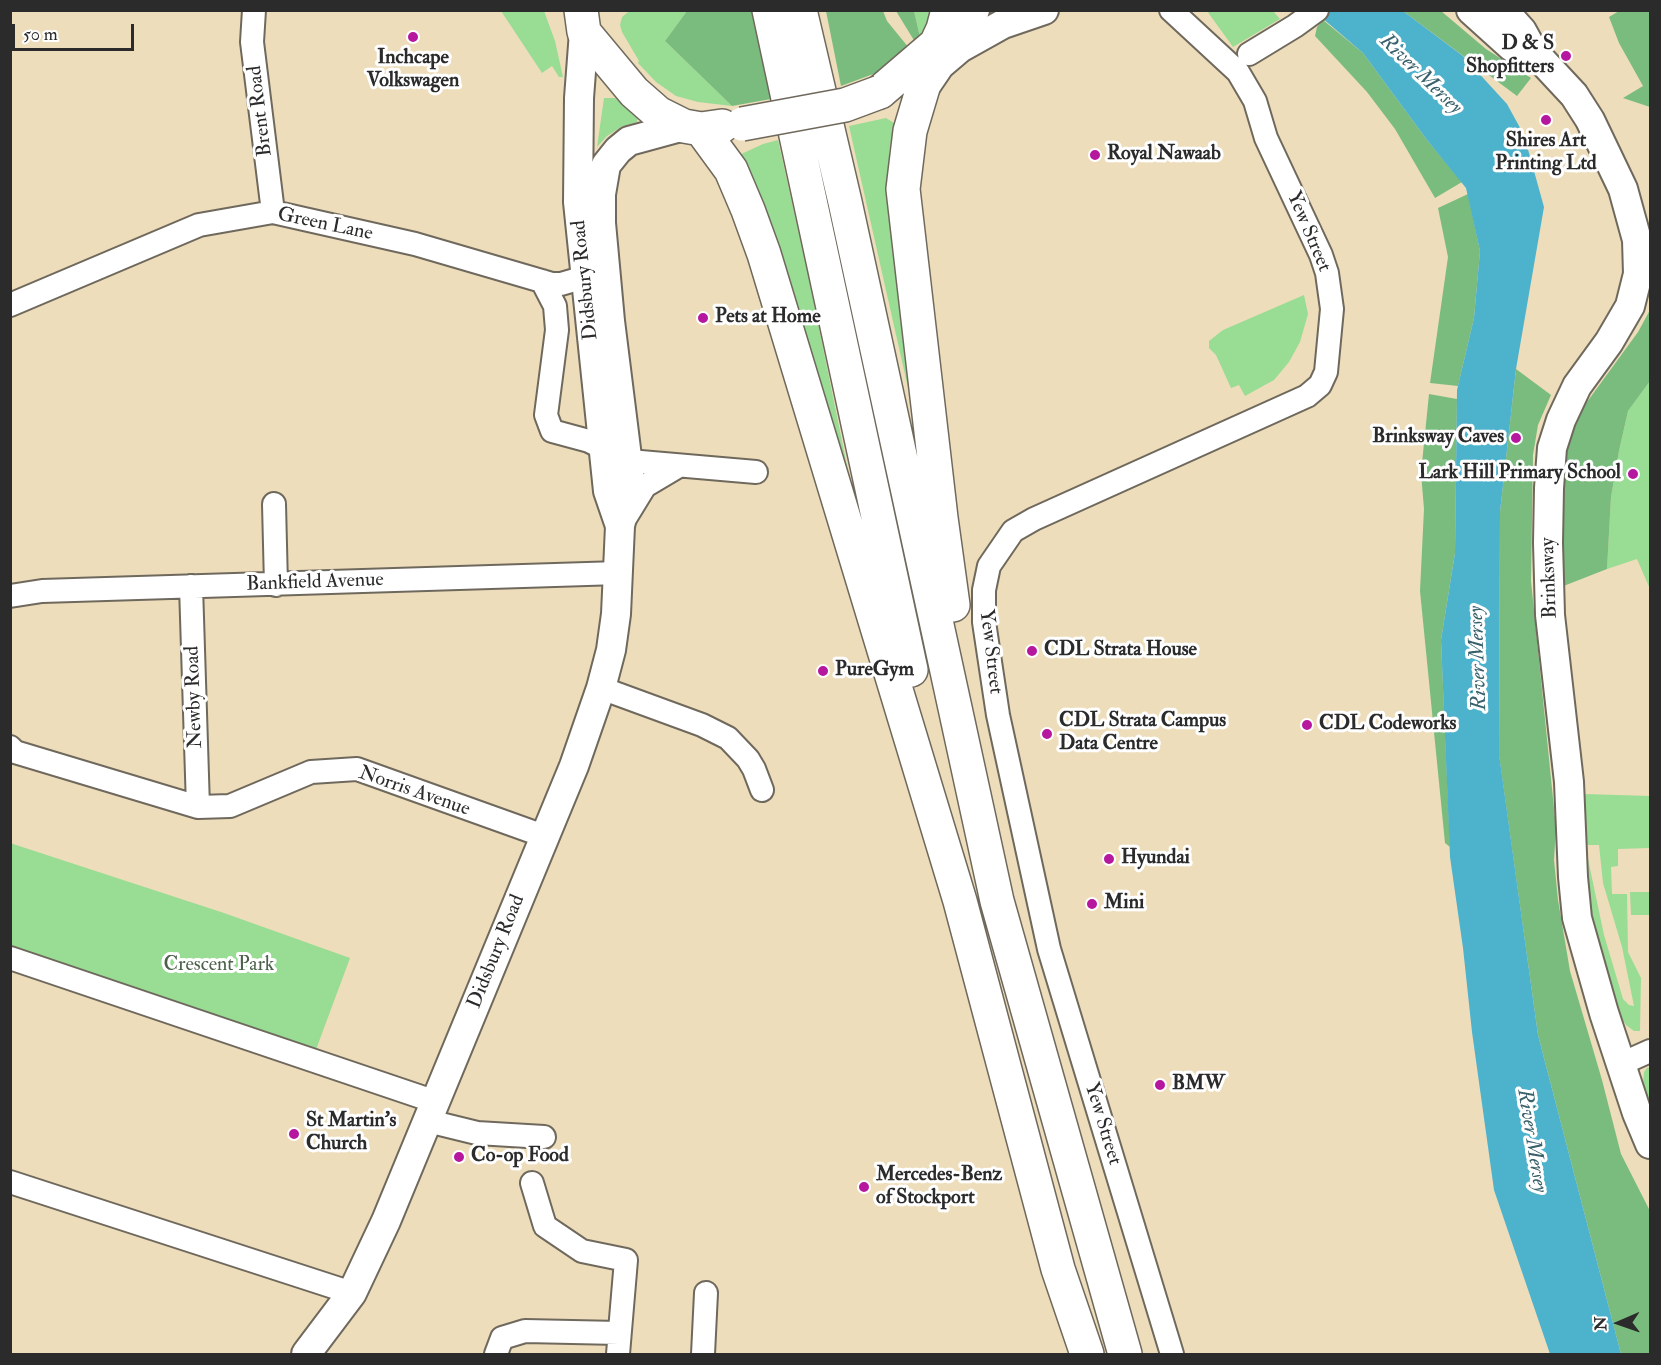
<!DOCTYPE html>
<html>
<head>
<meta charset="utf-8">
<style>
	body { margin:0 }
	#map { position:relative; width:1661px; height:1365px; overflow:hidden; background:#edb; font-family:"IM FELL Double Pica",serif }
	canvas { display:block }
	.frame { position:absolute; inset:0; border:12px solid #2b2b2b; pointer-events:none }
	.north { position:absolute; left:1589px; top:1293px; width:60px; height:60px; -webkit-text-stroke:4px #fff; paint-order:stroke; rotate:268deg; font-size:16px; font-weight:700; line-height:24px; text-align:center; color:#2b2b2b }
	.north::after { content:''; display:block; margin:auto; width:21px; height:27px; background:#2b2b2b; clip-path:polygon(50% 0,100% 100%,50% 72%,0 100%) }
	.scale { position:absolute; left:12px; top:24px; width:122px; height:27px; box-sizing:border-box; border:3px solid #2b2b2b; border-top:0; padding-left:8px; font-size:18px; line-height:21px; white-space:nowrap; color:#2b2b2b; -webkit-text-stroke:4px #fff; paint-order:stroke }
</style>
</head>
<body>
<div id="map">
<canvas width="1661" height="1365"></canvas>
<div class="frame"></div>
<div class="north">N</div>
<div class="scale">50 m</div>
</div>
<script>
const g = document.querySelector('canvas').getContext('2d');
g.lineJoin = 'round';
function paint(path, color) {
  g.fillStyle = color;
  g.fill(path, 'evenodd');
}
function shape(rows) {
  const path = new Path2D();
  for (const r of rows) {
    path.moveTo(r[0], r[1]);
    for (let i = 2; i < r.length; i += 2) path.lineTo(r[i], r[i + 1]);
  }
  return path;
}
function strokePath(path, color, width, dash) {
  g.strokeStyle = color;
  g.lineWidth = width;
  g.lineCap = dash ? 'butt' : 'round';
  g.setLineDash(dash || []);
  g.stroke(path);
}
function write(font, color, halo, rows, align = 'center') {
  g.font = font + ' "IM FELL Double Pica",serif';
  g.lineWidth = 6;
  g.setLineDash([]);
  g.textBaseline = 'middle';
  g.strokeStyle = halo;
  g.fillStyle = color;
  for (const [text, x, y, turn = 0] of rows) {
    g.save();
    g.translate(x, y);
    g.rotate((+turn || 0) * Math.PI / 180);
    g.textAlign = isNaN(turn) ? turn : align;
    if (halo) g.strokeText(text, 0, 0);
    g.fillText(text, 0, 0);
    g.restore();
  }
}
paint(shape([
	[501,11,544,11,555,41,563,77,559,77,552,66,542,73],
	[634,11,687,11,665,41,732,106,698,102,676,96,656,82,638,63,639,61,622,32,620,25,622,17,628,12],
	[914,11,934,11,920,37],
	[1207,11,1273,11,1280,19,1233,47],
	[604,98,615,98,638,118,637,122,621,127,607,136,597,147],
	[886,118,894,123,889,153,890,187,922,450,849,126],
	[778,140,808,274,854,500,737,156,763,144],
	[1304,295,1308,314,1300,342,1289,362,1274,380,1254,391,1245,396,1239,385,1231,388,1216,355,1209,348,1209,341,1223,330],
	[1650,381,1650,589,1637,559,1607,569,1611,497,1619,451,1628,411],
	[1584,794,1650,796,1650,848,1618,849,1618,866,1611,867,1612,894,1627,894,1628,952,1641,978,1640,1031,1634,1031,1626,1025,1621,1018,1595,932,1589,899,1588,859,1604,935,1623,999,1629,1005,1634,1006,1622,947,1603,883,1599,845,1587,845],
	[10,843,224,913,350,958,314,1055,11,948],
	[1630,892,1650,892,1650,915,1631,915],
	[1650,1067,1650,1099,1646,1095,1643,1083,1644,1072,1647,1068]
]), '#99dc94');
paint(shape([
	[687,11,753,11,771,99,732,106,665,41],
	[826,11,883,11,887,21,909,48,876,73,841,86],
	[896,11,914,11,920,37,915,42],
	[1403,11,1441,11,1486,49,1531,78,1517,96],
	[1619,11,1650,11,1650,107,1623,98,1643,86,1619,43,1609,17],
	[1323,20,1363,53,1427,140,1462,182,1435,198,1395,129,1367,92,1315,36,1317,27],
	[1468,194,1480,251,1474,318,1458,386,1430,383,1448,257,1438,208],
	[1650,310,1650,381,1628,411,1619,451,1611,497,1607,569,1561,587,1565,459,1571,433,1584,406,1638,332],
	[1516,369,1551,395,1538,425,1533,455,1531,581,1556,828,1554,860,1558,900,1570,971,1602,1080,1621,1154,1650,1211,1650,1354,1621,1354,1538,1035,1499,755,1500,512],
	[1429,394,1457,399,1455,553,1441,640,1450,847,1445,843,1420,591,1424,509,1421,473]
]), '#7abc7e');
paint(shape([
	[1314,11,1403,11,1463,56,1507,104,1524,135,1544,207,1516,369,1500,512,1499,754,1538,1035,1621,1354,1550,1354,1494,1190,1472,1032,1463,948,1450,857,1441,640,1455,553,1457,390,1474,318,1480,251,1466,188,1427,140,1363,53]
]), '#4db2cc');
const minor = shape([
	[254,10,252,42,273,212],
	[1171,10,1238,72,1255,101,1266,138,1321,255,1327,273,1332,309,1326,372,1320,385,1307,396,1034,519,1013,531,989,566,984,590,984,622,998,715,1049,949,1172,1354],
	[1249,54,1295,26,1317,10],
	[542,281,555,306,557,330,546,415,552,431,589,441,629,461,756,472],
	[10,305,199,225,273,212,415,244,552,284,561,284,585,277],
	[274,504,276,585],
	[626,517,645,486,677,467],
	[191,586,198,807],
	[10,596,42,591,619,573],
	[601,688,702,725,728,738,748,759,754,769,762,790],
	[10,747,15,752,198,807,230,806,311,772,357,769,544,836],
	[10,958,436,1102],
	[1621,1064,1650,1051],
	[428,1121,477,1133,544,1137],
	[10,1182,352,1293],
	[532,1183,545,1226,582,1251,626,1260,618,1354],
	[496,1354,502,1338,525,1331,619,1333],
	[703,1354,706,1293]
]);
const major = shape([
	[1471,10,1512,47,1533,51],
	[1503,10,1522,31,1533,51,1574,95,1590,120,1623,189,1637,240,1638,274,1630,306,1609,342,1577,386,1561,420,1552,448,1549,488,1548,543,1550,615,1569,782,1573,877,1577,918,1604,1013,1637,1113,1650,1144],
	[943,29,975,10],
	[584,32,579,98,578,202,608,491,620,526],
	[925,87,940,65,960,48,1003,24,1044,10],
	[306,1354,352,1293,386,1221,574,766,601,688,611,650,616,614,620,526,630,481,610,321,601,223,601,194,606,165,618,150,629,141,684,126]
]);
const highway = shape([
	[581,10,584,32,634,92,658,113,684,126,701,129,722,126],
	[769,10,911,670],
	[800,10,845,202,997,901,1125,1354],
	[936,44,910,131,903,189,941,518,953,605],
	[880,92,936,44,943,29,948,10],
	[701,129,731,170,748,210,764,254,960,901,1058,1269,1087,1354]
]);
strokePath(minor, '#6f695d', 26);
strokePath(major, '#6f695d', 32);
strokePath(highway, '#6f695d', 36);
strokePath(minor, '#fff', 22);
strokePath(major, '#fff', 28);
strokePath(highway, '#fff', 33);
const highwayBridge = shape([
	[742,124,845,105,880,92]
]);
strokePath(highwayBridge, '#6f695d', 36, []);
strokePath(highwayBridge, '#fff', 33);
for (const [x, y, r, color] of [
	[413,37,6,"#b5179e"],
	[1566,56,6,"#b5179e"],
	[1546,120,6,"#b5179e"],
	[1095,155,6,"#b5179e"],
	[703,318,6,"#b5179e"],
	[1516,438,6,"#b5179e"],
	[1633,474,6,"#b5179e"],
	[1032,651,6,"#b5179e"],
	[823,671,6,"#b5179e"],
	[1307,725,6,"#b5179e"],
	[1047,734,6,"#b5179e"],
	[1109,859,6,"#b5179e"],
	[1092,904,6,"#b5179e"],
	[1160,1085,6,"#b5179e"],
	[294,1134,6,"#b5179e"],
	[459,1157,6,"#b5179e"],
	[864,1187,6,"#b5179e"]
]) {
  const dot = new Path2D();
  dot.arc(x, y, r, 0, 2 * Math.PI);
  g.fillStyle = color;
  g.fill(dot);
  strokePath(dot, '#fff', 2);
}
write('bold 20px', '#2b2b2b', '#fff', [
	["D & S",1554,45,"right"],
	["Shopfitters",1554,68,"right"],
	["Inchcape",413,59,"center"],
	["Volkswagen",413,82,"center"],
	["Shires Art",1546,142,"center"],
	["Printing Ltd",1546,165,"center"],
	["Royal Nawaab",1107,155],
	["Pets at Home",715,318],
	["Brinksway Caves",1504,438,"right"],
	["Lark Hill Primary School",1621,474,"right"],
	["CDL Strata House",1044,651],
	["PureGym",835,671],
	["CDL Strata Campus",1059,722],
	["Data Centre",1059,745],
	["CDL Codeworks",1319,725],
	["Hyundai",1121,859],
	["Mini",1104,904],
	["BMW",1172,1085],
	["St Martin's",306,1122],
	["Church",306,1145],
	["Co-op Food",471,1157],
	["Mercedes-Benz",876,1176],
	["of Stockport",876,1199]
], 'left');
write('20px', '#2b2b2b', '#fff', [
	["Brent Road",261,111,-97],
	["Green Lane",325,225,12],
	["Yew Street",1308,232,67],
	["Didsbury Road",586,280,-96],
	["Brinksway",1550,578,-92],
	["Bankfield Avenue",315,583,-2],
	["Yew Street",990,652,83],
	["Newby Road",195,697,-92],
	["Norris Avenue",414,792,19],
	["Didsbury Road",497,952,-68],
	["Yew Street",1102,1124,73]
]);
write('20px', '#4c604a', '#fff', [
	["Crescent Park",219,966]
]);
write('italic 21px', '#39616b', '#fff', [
	["River Mersey",1420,75,44],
	["River Mersey",1479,658,-92],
	["River Mersey",1531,1141,81]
]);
</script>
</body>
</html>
